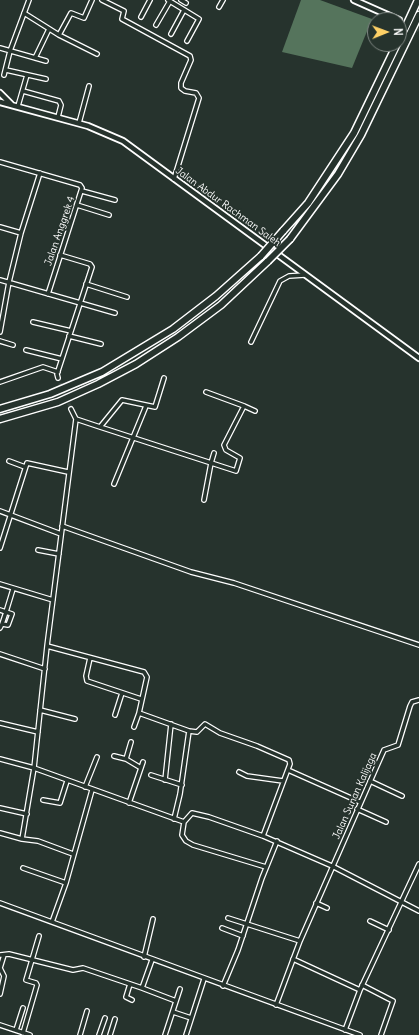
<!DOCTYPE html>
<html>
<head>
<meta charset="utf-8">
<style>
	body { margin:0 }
	#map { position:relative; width:419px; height:1035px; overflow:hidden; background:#26332d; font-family:Delius,sans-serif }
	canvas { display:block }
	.north { position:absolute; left:367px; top:12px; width:40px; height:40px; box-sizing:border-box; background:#26332d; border:1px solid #7d8581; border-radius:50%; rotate:89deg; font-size:11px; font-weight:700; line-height:16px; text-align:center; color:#fff }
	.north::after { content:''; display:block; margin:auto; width:14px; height:18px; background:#ffd166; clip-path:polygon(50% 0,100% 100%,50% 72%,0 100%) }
</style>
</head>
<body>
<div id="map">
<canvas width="419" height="1035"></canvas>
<div class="north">N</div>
</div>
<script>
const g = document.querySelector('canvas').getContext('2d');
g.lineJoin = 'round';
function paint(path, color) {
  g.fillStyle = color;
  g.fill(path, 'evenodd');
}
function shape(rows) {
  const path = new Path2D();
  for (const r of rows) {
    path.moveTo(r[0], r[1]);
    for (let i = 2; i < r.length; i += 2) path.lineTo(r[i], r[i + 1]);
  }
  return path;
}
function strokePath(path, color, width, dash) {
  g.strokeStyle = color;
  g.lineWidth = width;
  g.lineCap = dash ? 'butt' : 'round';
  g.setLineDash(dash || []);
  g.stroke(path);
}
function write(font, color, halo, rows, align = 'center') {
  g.font = font + ' Delius,sans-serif';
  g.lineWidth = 3.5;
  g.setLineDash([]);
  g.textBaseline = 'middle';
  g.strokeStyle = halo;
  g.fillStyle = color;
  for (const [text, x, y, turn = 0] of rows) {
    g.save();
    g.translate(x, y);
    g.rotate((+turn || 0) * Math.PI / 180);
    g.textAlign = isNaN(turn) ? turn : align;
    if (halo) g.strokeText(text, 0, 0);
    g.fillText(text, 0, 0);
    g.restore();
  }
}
paint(shape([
	[301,0,320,0,372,19,352,68,282,52]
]), '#55745c');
strokePath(shape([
	[58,378,71,409]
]), '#3c4742', 3.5, [3.5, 2]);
strokePath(shape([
	[400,21,419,30]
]), '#3c4742', 4.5, [4.5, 2]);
const minor = shape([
	[102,0,124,11,122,19,190,56,191,60,181,83,181,88,185,91,196,93,199,98,174,179],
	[168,0,199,19,187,41],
	[181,0,186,3],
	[219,7,223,0],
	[24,13,59,35,97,54],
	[141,17,150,0],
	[156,25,170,1],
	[171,34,184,10],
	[59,35,71,13,84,18,92,0],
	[0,48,46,61],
	[35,58,49,29],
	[6,70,46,79],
	[4,75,10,51,29,0],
	[23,91,59,101,61,105,58,117],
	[18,106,27,75],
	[79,123,89,86],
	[0,162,80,185,82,188,48,294],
	[82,191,115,200],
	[77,205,109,215],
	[0,227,21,233],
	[0,280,115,313],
	[86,284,127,297],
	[33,322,71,331],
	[0,332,9,282,21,233,40,173],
	[69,336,101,344],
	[0,341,13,345],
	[251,342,280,281,289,276,305,275],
	[26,350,62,359],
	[58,378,57,374,92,267,90,264,60,255],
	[0,382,43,367,58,372],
	[206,392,244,406],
	[76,419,100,427,122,400,155,407,164,378],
	[100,427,236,471,240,458,226,450,224,445,244,406,255,411],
	[9,461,25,467],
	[114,484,146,406],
	[204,500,211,463,214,453],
	[0,511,61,534],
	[62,526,191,572,234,583,419,645],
	[0,548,27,463,68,472],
	[38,550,59,554],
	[0,584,53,600],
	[0,610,6,612,2,624],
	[0,628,2,624,8,625,12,614,6,612,13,589],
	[47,646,144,672,147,677,139,713,189,731,180,794,174,819],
	[0,654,45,669],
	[90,658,86,676,87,681,141,699],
	[40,710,75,719],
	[115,715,122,693],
	[0,723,38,732],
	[134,727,139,713],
	[189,731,197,732,205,724,220,733,257,746,289,760,290,764,263,836],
	[114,756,126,759,141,768],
	[0,759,34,768,184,822,192,813,209,817,263,836,332,866,419,911],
	[126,759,131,742],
	[288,770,360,802],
	[239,772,247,776,283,781],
	[151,775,182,785],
	[165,780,171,724],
	[370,781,402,796],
	[85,787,97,757],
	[43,800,60,803,67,781],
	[129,803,143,762],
	[0,808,27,814],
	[357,809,386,822],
	[184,822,182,835,186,841,193,845,266,867],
	[0,833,22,839,38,841,73,854],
	[22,839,34,768,47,646,76,419,71,409],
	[23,868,66,883],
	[0,903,360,1035],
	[316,903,327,908],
	[228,918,300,941],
	[370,921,389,930],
	[52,922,66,883,92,790],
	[222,928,243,936],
	[0,955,9,954,73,970,83,968,142,988],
	[144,957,153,919],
	[293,959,360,990],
	[152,960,142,988,176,1001],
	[130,984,126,997,132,1000],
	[362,985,393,1001,381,1035],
	[223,986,238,950,262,878,277,841],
	[0,994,4,976,0,968,4,955],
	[276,1005,300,941,376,768,384,750,398,745,410,706,412,702,419,700],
	[173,1012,191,1018],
	[0,1025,30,1035],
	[16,1030,23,1008],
	[345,1030,360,990,419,864],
	[23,1033,37,985,36,983,26,980,39,936],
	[80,1035,87,1011],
	[99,1035,105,1018],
	[110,1035,115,1019],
	[165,1035,180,989],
	[186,1035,204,979]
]);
const tertiary = shape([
	[354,0,399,20],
	[0,93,11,104],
	[0,102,88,126,123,141,419,358]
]);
const motorway = shape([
	[399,41,418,0],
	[283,231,308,203,354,133,397,44],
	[290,239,338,174,361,135,419,15],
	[0,409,50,394,102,372,173,329,216,296,261,256],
	[0,419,58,402,98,384,136,364,178,337,221,305,268,261]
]);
strokePath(minor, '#fff', 6);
strokePath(tertiary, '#fff', 8);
strokePath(motorway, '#fff', 9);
strokePath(minor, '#26332d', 3.5);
strokePath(tertiary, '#26332d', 4.5);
strokePath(motorway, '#26332d', 6);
const motorwayBridge = shape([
	[261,256,283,231],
	[268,261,290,239]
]);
strokePath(motorwayBridge, '#fff', 9, []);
strokePath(motorwayBridge, '#26332d', 6);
write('10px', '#fff', '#26332d', [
	["Jalan Abdur Rachman Saleh",228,207,36],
	["Jalan Anggrek 4",60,231,-71],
	["Jalan Sunan Kalijaga",355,796,-66]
]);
</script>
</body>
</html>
